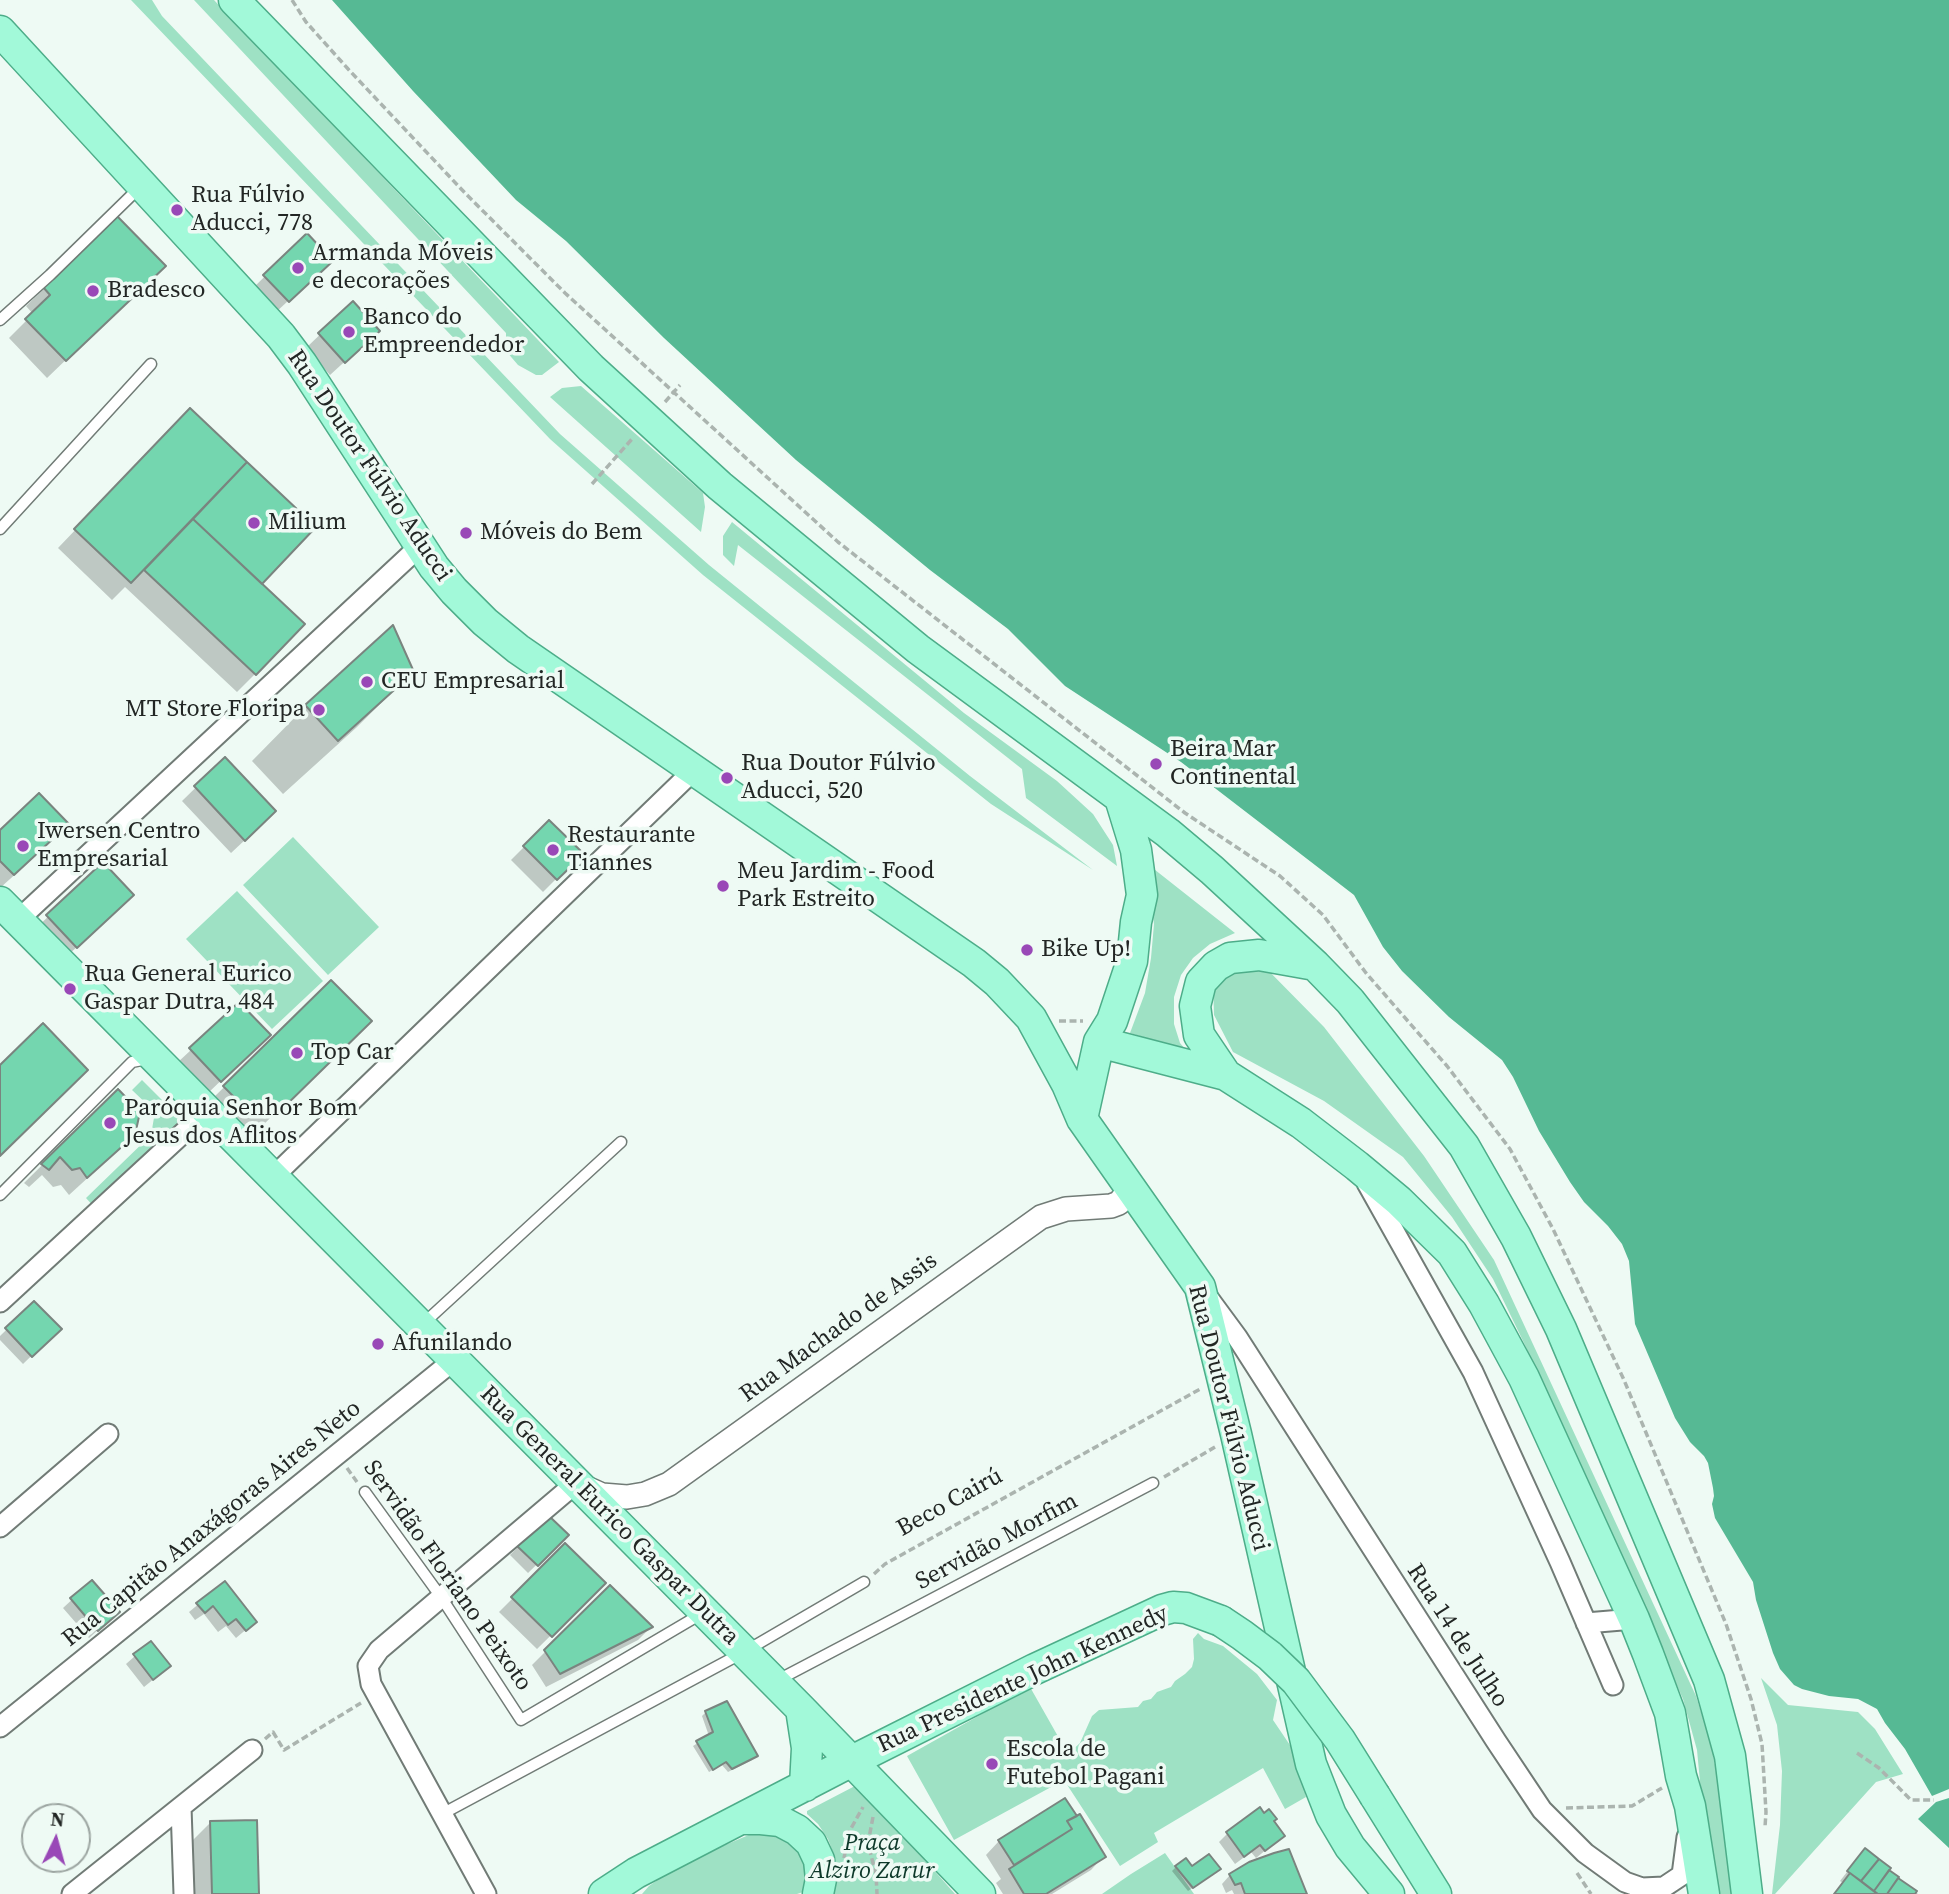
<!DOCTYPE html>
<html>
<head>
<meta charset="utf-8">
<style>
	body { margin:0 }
	#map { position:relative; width:1949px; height:1894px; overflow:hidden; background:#eefaf4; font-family:"Source Serif 4",serif }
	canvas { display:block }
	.north { position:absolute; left:21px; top:1803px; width:70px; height:70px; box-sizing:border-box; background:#eefaf4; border:2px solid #9ca5a1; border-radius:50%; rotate:5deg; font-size:19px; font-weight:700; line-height:28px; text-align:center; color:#222624 }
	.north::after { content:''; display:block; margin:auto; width:24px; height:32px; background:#9948b7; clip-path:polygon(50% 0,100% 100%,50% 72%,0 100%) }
</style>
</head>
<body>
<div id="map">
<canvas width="1949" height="1894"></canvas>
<div class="north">N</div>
</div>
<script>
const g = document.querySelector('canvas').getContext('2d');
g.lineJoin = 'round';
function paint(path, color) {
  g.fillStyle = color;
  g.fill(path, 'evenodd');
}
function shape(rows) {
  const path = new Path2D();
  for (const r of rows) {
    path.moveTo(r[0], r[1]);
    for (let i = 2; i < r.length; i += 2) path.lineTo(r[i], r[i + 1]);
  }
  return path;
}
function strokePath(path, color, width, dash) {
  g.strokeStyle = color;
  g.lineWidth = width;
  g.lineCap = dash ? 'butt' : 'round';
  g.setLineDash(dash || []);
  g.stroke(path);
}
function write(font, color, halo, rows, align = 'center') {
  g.font = font + ' "Source Serif 4",serif';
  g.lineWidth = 7;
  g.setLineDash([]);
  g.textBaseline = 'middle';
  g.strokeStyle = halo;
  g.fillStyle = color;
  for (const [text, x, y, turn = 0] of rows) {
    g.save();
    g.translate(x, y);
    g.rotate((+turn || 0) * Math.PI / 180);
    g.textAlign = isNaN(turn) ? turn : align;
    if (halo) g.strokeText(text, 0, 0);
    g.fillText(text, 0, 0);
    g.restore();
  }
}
paint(shape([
	[131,0,152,0,162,16,560,434,709,565,970,776,1093,870,991,804,703,575,550,439],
	[194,0,214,0,559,362,542,375,536,375,518,365,506,351,506,333],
	[581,386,703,493,705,507,701,532,550,397,562,388],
	[732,522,964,713,1057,781,1093,814,1113,845,1117,866,1026,798,1022,769,738,545,734,566,723,555,723,536],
	[293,837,379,927,328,975,243,885],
	[1145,862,1235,933,1210,944,1193,958,1181,975,1174,997,1174,1024,1180,1043,1186,1050,1130,1033,1145,993,1151,958,1154,924],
	[237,891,323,981,272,1029,186,939],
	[1259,961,1324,1027,1424,1156,1494,1260,1696,1696,1712,1747,1720,1795,1745,1894,1698,1894,1702,1803,1697,1750,1683,1699,1524,1343,1493,1279,1452,1217,1403,1157,1324,1101,1233,1052,1214,1015,1213,980],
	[142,1080,184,1122,95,1208,86,1198,151,1135,155,1112,132,1090],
	[1198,1633,1204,1639,1223,1646,1257,1674,1277,1700,1273,1720,1296,1754,1306,1797,1285,1809,1263,1768,1154,1833,1158,1842,1120,1866,1064,1780,954,1840,907,1756,1030,1687,1068,1754,1080,1743,1092,1716,1099,1710,1138,1707,1143,1701,1151,1699,1157,1692,1171,1687,1175,1681,1185,1674,1192,1667,1194,1659,1193,1639],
	[1761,1678,1788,1705,1858,1712,1875,1729,1903,1774,1876,1782,1775,1894,1772,1894,1780,1825,1782,1771,1777,1725],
	[853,1787,857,1787,878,1807,955,1894,827,1894,834,1878,836,1869,834,1855,828,1839,818,1824,807,1814,807,1811],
	[758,1831,769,1831,808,1853,806,1887,803,1892,797,1894,642,1894,649,1886,669,1872,702,1855],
	[1165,1853,1194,1894,1102,1894,1131,1874]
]), '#9ee1c4');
paint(shape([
	[332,0,1949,0,1949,1789,1932,1796,1905,1749,1885,1723,1877,1709,1858,1699,1829,1696,1802,1689,1794,1685,1780,1669,1773,1653,1756,1600,1753,1582,1715,1518,1712,1504,1714,1496,1713,1488,1708,1463,1704,1456,1690,1442,1675,1418,1635,1324,1629,1261,1622,1244,1608,1226,1584,1202,1570,1182,1539,1131,1513,1077,1502,1060,1449,1017,1402,971,1383,947,1354,895,1181,762,1065,686,1008,629,930,570,796,460,664,338,566,241,516,200,413,91],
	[1949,1798,1949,1848,1918,1819,1936,1802]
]), '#56b994');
paint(shape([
	[117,219,145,284,47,378,9,338,33,314,26,306],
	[307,235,317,274,274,314,251,290],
	[353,303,364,344,330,375,306,348],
	[190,410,314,527,260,584,255,674,237,692,125,587,112,600,58,548],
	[393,628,412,672,357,727,283,794,252,761,306,706],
	[225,759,261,825,231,853,182,801],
	[549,822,581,854,543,892,511,860],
	[67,824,40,852,0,888,0,833],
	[103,865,118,908,63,960,34,930],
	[331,982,369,1021,259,1129,239,1128,211,1100],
	[255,1048,207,1094,177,1063,191,1050],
	[117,1091,115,1153,69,1195,61,1185,53,1187,42,1175,29,1187,24,1183],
	[34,1303,59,1329,23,1364,0,1340,0,1336],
	[548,1517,567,1535,528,1573,510,1555],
	[565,1546,604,1583,537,1649,499,1612],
	[91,1582,109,1620,89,1638,63,1608],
	[224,1583,255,1622,236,1638,226,1626,218,1632,204,1614,195,1620,189,1612],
	[610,1587,651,1627,638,1640,546,1687,532,1665],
	[135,1656,160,1674,144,1687,126,1664],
	[706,1712,756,1756,752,1760,728,1772,722,1765,709,1772,693,1746,709,1736,702,1716],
	[1065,1800,1104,1856,1091,1870,1052,1894,1003,1894,996,1883,1001,1879,986,1855,999,1841],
	[1260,1810,1272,1822,1283,1836,1256,1858,1251,1852,1235,1864,1219,1842,1227,1834],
	[210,1823,258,1894,184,1894,183,1850],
	[1857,1859,1887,1870,1918,1894,1833,1894,1843,1883,1840,1881],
	[1176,1867,1192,1868,1215,1873,1188,1891,1172,1871],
	[1230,1875,1305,1894,1234,1894,1232,1890,1226,1893,1222,1884]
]), '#0003');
const building = shape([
	[117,216,166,266,66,361,25,319,50,295,43,287,117,216],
	[307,233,333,261,289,302,263,275,307,233],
	[353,301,380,331,345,363,318,333,353,301],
	[190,408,247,462,131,583,74,529,190,408],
	[247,462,316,527,262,584,193,519,247,462],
	[193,519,305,624,256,675,144,570,193,519],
	[393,625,414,672,338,741,305,705,393,625],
	[225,757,276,811,245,841,194,786,225,757],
	[39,793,69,824,14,875,0,861,0,830,39,793],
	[549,820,584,854,557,880,523,846,549,820],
	[103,862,134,895,77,948,46,915,103,862],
	[331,980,372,1021,275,1116,253,1116,223,1086,331,980],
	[239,1002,271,1035,221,1082,189,1048,239,1002],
	[43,1023,88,1070,0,1156,0,1065,43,1023],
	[118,1089,140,1112,135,1135,87,1178,80,1168,72,1170,60,1157,49,1170,41,1164,118,1089],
	[34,1301,62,1329,32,1357,5,1328,34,1301],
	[548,1515,569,1535,538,1566,517,1546,548,1515],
	[565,1543,606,1583,552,1637,511,1597,565,1543],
	[92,1580,120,1612,98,1631,70,1598,92,1580],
	[225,1581,257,1622,246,1631,236,1619,228,1625,213,1606,205,1613,196,1603,225,1581],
	[610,1585,653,1627,560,1674,544,1650,610,1585],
	[151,1641,171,1666,153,1680,133,1654,151,1641],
	[727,1701,758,1756,732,1769,726,1762,713,1770,696,1741,713,1732,705,1711,727,1701],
	[1065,1798,1077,1816,1067,1821,1072,1829,1014,1865,998,1840,1065,1798],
	[1260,1807,1264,1813,1269,1809,1277,1819,1274,1821,1285,1836,1265,1851,1260,1845,1244,1857,1226,1832,1260,1807],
	[1080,1814,1106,1857,1046,1894,1024,1894,1009,1869,1072,1829,1067,1821,1080,1814],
	[257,1820,259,1894,212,1894,210,1821,257,1820],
	[1865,1848,1879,1859,1861,1881,1847,1871,1865,1848],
	[1289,1849,1307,1894,1245,1894,1241,1883,1235,1885,1229,1874,1249,1862,1274,1853,1289,1849],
	[1209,1854,1221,1869,1193,1888,1175,1866,1186,1858,1192,1866,1209,1854],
	[1879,1859,1891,1868,1874,1891,1861,1881,1879,1859],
	[1889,1870,1899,1877,1887,1894,1878,1894,1874,1891,1889,1870],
	[1850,1873,1876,1893,1875,1894,1834,1894,1850,1873],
	[1898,1878,1917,1891,1915,1894,1887,1894,1898,1878]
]);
paint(building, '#74d6af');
strokePath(building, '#7a847f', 2);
const service = shape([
	[0,320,50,275,139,188],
	[0,529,151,364],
	[0,1195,132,1062,147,1059],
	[424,1323,621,1142],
	[365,1492,441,1597,521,1720,701,1614],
	[778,1680,1153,1483],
	[442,1814,744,1652,864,1582]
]);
const minor = shape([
	[18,920,420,546],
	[273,1177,694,770],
	[1367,1183,1473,1372,1560,1562,1613,1685],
	[1209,1299,1237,1337,1496,1741,1542,1810,1585,1853,1625,1882,1642,1888,1664,1887,1682,1875,1687,1837],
	[0,1302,207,1111],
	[0,1527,108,1434],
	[1586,1623,1634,1619],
	[0,1727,454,1360],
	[181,1807,184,1894],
	[72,1894,252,1750],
	[486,1894,371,1684,368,1666,379,1650,576,1483]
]);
const tertiary = shape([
	[582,1486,602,1495,627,1497,645,1494,669,1484,1041,1217,1066,1209,1111,1206,1119,1203,1130,1189]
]);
const primary = shape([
	[234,0,591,368,720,486,918,649,1168,833,1212,870,1315,965,1350,1001,1464,1146,1516,1237,1561,1329,1709,1680,1730,1756,1747,1894],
	[0,31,281,336,302,364,434,567,454,591,485,622,518,649,974,963,997,982,1031,1018,1067,1084,1082,1119,1200,1287,1236,1434,1311,1764,1331,1815,1350,1847,1389,1894],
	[0,902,801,1709,980,1894],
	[1099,1042,1226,1075,1301,1123,1357,1166,1399,1201,1452,1253,1484,1304,1524,1378,1634,1619,1648,1654,1670,1713,1681,1776,1690,1806,1704,1894],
	[1226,1075,1199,1035,1195,1006,1201,982,1216,966,1230,958,1259,955,1315,965],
	[1082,1119,1099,1042,1112,1021,1132,961,1136,922,1142,895,1136,850,1120,798],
	[801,1709,807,1748,805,1786],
	[1375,1796,1436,1894],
	[743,1819,761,1819,780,1821,797,1830,811,1843,819,1860,821,1879,818,1894],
	[604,1894,636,1873,852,1761,1035,1669,1162,1610,1173,1607,1186,1608,1221,1621]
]);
strokePath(service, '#717b76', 13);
strokePath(minor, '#717b76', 23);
strokePath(tertiary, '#717b76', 26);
strokePath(primary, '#4dad89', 33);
strokePath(shape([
	[292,0,306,22,349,70,465,193,565,293,838,542,1185,813,1280,876,1323,915,1366,973,1447,1066,1510,1149,1553,1229,1624,1380,1726,1624,1751,1699,1762,1744,1766,1812,1765,1827],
	[665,402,680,385],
	[592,484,632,439],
	[1059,1021,1083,1021],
	[347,1468,357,1482],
	[1164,1477,1215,1447],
	[874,1574,885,1564,1202,1388],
	[265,1739,273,1732,284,1750,361,1703],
	[1857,1753,1879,1768,1911,1800,1934,1800],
	[1566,1808,1632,1806,1662,1788],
	[873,1817,869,1838,869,1848,876,1874,877,1894],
	[844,1858,849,1832,863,1807],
	[1577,1873,1591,1894]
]), '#abb4af', 3.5, [7, 3.5]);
strokePath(service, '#fff', 10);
strokePath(minor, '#fff', 19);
strokePath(tertiary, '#fff', 23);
strokePath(primary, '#a2f9d9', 30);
const primaryBridge = shape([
	[1221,1621,1242,1635,1270,1656,1296,1681,1340,1740,1375,1796]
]);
strokePath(primaryBridge, '#4dad89', 33, []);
strokePath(primaryBridge, '#a2f9d9', 30);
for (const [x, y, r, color] of [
	[177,210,7,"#9948b7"],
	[298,268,7,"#9948b7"],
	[93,291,7,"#9948b7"],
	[349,332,7,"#9948b7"],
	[254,523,7,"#9948b7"],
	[466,533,7,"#9948b7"],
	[367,682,7,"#9948b7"],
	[319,710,7,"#9948b7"],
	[1156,764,7,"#9948b7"],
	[727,778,7,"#9948b7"],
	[23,846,7,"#9948b7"],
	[553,850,7,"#9948b7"],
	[723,886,7,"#9948b7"],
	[1027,950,7,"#9948b7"],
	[70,989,7,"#9948b7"],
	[297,1053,7,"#9948b7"],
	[110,1123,7,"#9948b7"],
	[378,1344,7,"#9948b7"],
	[992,1764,7,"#9948b7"]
]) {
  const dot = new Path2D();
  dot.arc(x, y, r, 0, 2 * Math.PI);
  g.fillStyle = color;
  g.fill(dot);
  strokePath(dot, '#eefaf4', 2.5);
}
write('24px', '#222624', '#eefaf4', [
	["Rua Fúlvio",191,196],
	["Aducci, 778",191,224],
	["Armanda Móveis",312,254],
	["e decorações",312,282],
	["Bradesco",107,291],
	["Banco do",363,318],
	["Empreendedor",363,346],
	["Milium",268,523],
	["Móveis do Bem",480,533],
	["CEU Empresarial",381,682],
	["MT Store Floripa",305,710,"right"],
	["Beira Mar",1170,750],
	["Continental",1170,778],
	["Rua Doutor Fúlvio",741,764],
	["Aducci, 520",741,792],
	["Iwersen Centro",37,832],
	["Empresarial",37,860],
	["Restaurante",567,836],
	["Tiannes",567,864],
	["Meu Jardim - Food",737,872],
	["Park Estreito",737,900],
	["Bike Up!",1041,950],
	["Rua General Eurico",84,975],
	["Gaspar Dutra, 484",84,1003],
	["Top Car",311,1053],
	["Paróquia Senhor Bom",124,1109],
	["Jesus dos Aflitos",124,1137],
	["Afunilando",392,1344],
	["Escola de",1006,1750],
	["Futebol Pagani",1006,1778]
], 'left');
write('24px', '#222624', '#eefaf4', [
	["Rua Doutor Fúlvio Aducci",369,466,56],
	["Rua Machado de Assis",839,1328,-36],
	["Rua Doutor Fúlvio Aducci",1228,1418,76],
	["Beco Cairú",950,1503,-29],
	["Rua General Eurico Gaspar Dutra",609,1516,45],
	["Rua Capitão Anaxágoras Aires Neto",212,1524,-39],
	["Servidão Morfim",997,1542,-28],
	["Servidão Floriano Peixoto",447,1576,55],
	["Rua 14 de Julho",1457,1636,57],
	["Rua Presidente John Kennedy",1023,1680,-25]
]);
write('italic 24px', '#0d392a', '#eefaf4', [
	["Praça",872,1844],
	["Alziro Zarur",872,1872]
]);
</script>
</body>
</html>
